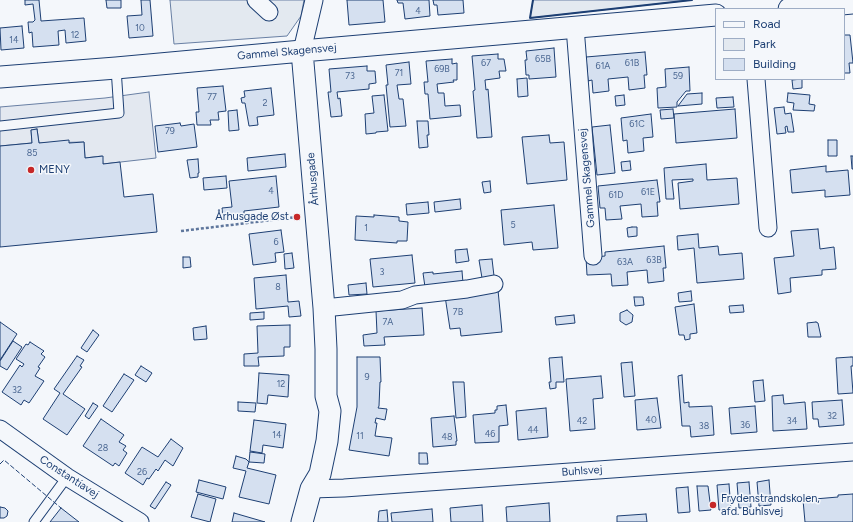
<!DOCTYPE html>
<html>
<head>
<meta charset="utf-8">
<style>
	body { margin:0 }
	#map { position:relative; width:853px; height:522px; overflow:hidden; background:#f4f7fb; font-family:Figtree,sans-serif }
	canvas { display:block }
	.legend { position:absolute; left:715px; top:8px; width:130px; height:72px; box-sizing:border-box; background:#f4f7fb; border:1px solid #9eadc5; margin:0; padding:5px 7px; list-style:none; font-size:12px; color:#1d3f73 }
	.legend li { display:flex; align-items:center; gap:8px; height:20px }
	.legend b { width:20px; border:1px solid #9eadc5 }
</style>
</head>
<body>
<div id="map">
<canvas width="853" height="522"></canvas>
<ul class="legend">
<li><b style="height:5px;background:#f4f7fb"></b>Road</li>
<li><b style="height:11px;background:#e3e9f0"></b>Park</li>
<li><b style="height:11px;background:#d5e0f0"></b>Building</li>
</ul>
</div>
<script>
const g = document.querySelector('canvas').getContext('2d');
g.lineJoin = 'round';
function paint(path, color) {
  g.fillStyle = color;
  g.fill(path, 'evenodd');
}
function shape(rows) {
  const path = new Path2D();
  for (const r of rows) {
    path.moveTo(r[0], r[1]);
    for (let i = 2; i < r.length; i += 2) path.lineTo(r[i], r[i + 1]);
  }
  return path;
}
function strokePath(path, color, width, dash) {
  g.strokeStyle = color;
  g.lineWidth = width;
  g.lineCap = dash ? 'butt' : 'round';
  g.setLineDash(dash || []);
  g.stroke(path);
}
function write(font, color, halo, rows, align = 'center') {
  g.font = font + ' Figtree,sans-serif';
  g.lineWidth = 3;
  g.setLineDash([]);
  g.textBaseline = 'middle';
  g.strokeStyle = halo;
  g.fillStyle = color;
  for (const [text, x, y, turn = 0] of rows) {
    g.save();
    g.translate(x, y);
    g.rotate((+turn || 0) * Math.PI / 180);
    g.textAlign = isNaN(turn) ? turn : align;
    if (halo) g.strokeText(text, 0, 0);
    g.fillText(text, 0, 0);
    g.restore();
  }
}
const green = shape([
	[170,0,304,0,301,16,287,36,174,44,170,0],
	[533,0,692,0,530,18,533,0]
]);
paint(green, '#e3e9f0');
strokePath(green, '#687fa3', 1);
const parking = shape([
	[149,92,156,158,103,164,102,156,85,158,84,142,39,143,37,129,31,130,32,143,0,146,0,107,105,98,149,92]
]);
paint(parking, '#e3e8f0');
strokePath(parking, '#687fa3', 1);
const building = shape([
	[25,0,39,0,41,21,84,18,86,41,66,43,65,30,58,31,59,45,33,47,32,32,29,33,28,22,33,22,35,20,33,4,25,5,25,0],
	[106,0,121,0,121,8,107,8,106,0],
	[141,0,150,0,153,36,129,38,127,16,142,15,141,0],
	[347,0,383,0,385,22,349,25,347,0],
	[397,0,429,0,430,16,405,19,403,3,398,3,397,0],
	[433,0,463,0,464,13,438,15,437,5,434,5,433,0],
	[22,26,24,48,1,50,0,28,22,26],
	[844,35,850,35,853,63,849,63,850,73,844,73,844,35],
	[554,48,556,77,529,79,529,75,526,75,525,60,527,60,526,51,554,48],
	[645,52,647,75,644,75,645,88,629,90,628,77,608,79,609,91,593,93,592,80,588,81,586,57,645,52],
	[498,54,498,59,504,59,506,71,499,71,500,78,485,80,486,90,488,89,492,137,477,138,473,91,475,90,472,56,498,54],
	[452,59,452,64,457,63,457,80,453,80,454,82,437,84,438,93,444,93,445,106,460,105,461,116,430,119,428,94,425,94,424,82,428,82,426,61,452,59],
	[409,62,411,84,397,85,399,99,403,99,406,126,390,127,386,85,388,85,386,65,409,62],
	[367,66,367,71,375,71,376,83,369,84,369,89,337,92,338,99,340,98,342,116,331,117,328,92,331,92,329,69,367,66],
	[689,67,690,91,686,91,677,102,677,107,658,108,657,88,666,87,665,69,689,67],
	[517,79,527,78,528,96,518,97,517,79],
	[802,79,802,88,793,89,792,80,802,79],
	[223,86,226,111,218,112,219,120,210,120,211,125,197,125,196,112,199,112,197,88,223,86],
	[271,88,274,115,257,117,258,125,249,126,245,103,242,103,241,98,245,97,244,91,271,88],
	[702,93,702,104,678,106,687,94,702,93],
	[788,93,810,95,809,104,815,105,814,111,793,110,794,103,787,102,788,93],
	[384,95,388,131,376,132,376,133,366,134,365,114,374,113,372,96,384,95],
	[624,95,625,105,616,106,615,96,624,95],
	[733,97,734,107,717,108,716,98,733,97],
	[784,107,785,114,791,113,794,132,788,132,787,126,785,127,786,133,777,134,774,108,784,107],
	[673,109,674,118,661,119,660,110,673,109],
	[735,109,737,138,676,143,674,114,735,109],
	[237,110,239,130,229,131,228,111,237,110],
	[651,114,653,137,643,138,644,151,628,153,627,140,623,141,621,118,651,114],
	[417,121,428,121,429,135,427,135,428,147,419,148,417,121],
	[180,123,181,126,194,124,197,147,158,152,155,126,180,123],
	[610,125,615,173,597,175,592,127,610,125],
	[37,129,39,143,69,140,69,143,84,142,85,158,103,156,103,164,120,162,124,197,153,194,157,232,0,247,0,146,32,143,31,130,37,129],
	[549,135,550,143,564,142,567,180,527,184,522,137,549,135],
	[828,140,837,140,837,156,828,156,828,140],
	[285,154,286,167,248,171,247,158,285,154],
	[851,156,853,156,853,169,852,169,851,156],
	[198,159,199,173,198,173,198,177,190,178,187,160,198,159],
	[630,161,631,170,622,171,621,162,630,161],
	[706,164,707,180,737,178,739,204,680,209,678,183,693,181,693,179,672,180,674,199,666,199,664,168,706,164],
	[826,166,826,172,848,170,850,195,825,197,825,190,792,193,790,170,826,166],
	[226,176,227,188,204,190,203,178,226,176],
	[276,176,279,207,244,211,244,218,223,220,222,208,232,207,229,181,276,176],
	[657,180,660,202,657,202,658,216,642,217,641,204,620,206,622,219,606,220,605,208,600,208,598,186,657,180],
	[490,181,491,192,484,193,482,182,490,181],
	[460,199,461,209,435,212,434,202,460,199],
	[428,202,429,213,407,215,406,204,428,202],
	[554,205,558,248,533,250,532,242,504,245,501,210,554,205],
	[374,215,399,217,399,221,408,222,407,241,397,241,397,243,355,240,356,216,374,217,374,215],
	[632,227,637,227,637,236,628,237,627,228,632,227],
	[818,229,820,249,834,247,836,269,822,270,822,275,790,278,791,292,778,294,774,258,794,256,791,231,818,229],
	[281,230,284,252,275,253,276,262,253,265,249,234,281,230],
	[698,234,699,248,718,246,719,255,742,253,744,279,697,283,694,248,678,250,677,236,698,234],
	[664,246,666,268,663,268,664,281,648,283,647,270,627,272,628,285,612,286,611,274,587,275,586,258,605,256,605,252,664,246],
	[467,249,469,261,456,263,455,250,467,249],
	[292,253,294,268,285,269,284,254,292,253],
	[412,255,415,283,373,287,370,259,412,255],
	[183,257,190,257,191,267,183,268,183,257],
	[492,259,494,276,482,278,479,260,492,259],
	[462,271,463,283,425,287,423,273,433,272,433,274,462,271],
	[286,275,288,302,299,301,301,316,289,317,288,306,256,309,254,278,286,275],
	[366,283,367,294,349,295,348,285,366,283],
	[498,290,502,332,461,336,460,328,450,329,445,296,498,290],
	[691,291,692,301,679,302,678,293,691,291],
	[634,297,643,297,644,305,635,306,634,297],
	[694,304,697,333,690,334,690,339,685,340,684,335,679,335,675,307,694,304],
	[743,305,744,312,730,313,729,306,743,305],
	[422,308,424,335,384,337,385,345,364,346,363,335,377,333,376,311,422,308],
	[627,310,633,315,632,322,626,325,620,321,620,313,627,310],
	[264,312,264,319,250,320,250,313,264,312],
	[574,315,575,323,556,325,555,317,574,315],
	[0,322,17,334,0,360,0,322],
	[816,322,818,323,821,337,808,337,807,323,816,322],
	[290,325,290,347,284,347,284,356,258,357,259,366,244,366,244,354,258,353,257,326,290,325],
	[206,326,207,339,194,340,193,328,206,326],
	[93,330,99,335,87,352,81,348,93,330],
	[13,341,22,347,7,370,0,366,0,361,13,341],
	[30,342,44,351,41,354,45,357,38,367,40,368,35,376,44,381,29,403,24,400,21,405,2,392,20,365,22,367,24,364,16,359,26,344,28,345,30,342],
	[77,356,84,360,80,366,82,367,63,394,85,409,67,435,43,419,60,393,54,389,77,356],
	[357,357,380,357,381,382,380,382,379,406,378,408,387,409,385,420,376,418,375,423,377,423,375,436,392,438,389,456,349,450,357,407,357,357],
	[562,357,564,382,556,382,556,388,550,389,549,382,551,382,549,358,562,357],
	[851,357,853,357,853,366,851,366,853,393,838,394,836,358,851,357],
	[632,362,635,396,624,397,621,363,632,362],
	[141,366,152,373,146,382,135,375,141,366],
	[259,373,289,375,288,397,268,395,267,404,257,403,259,373],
	[124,374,134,380,112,412,103,406,124,374],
	[682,375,684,403,689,402,689,407,712,406,714,435,691,437,690,426,682,426,678,376,682,375],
	[601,376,603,398,593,399,595,429,570,431,566,379,601,376],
	[763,380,765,401,755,402,753,381,763,380],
	[453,382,464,382,466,417,456,418,453,382],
	[783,395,784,404,805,402,807,429,773,431,772,396,783,395],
	[657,398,661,428,637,430,635,400,657,398],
	[842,400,844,425,819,427,818,419,813,419,812,402,842,400],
	[238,402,256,403,255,412,238,411,238,402],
	[93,403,98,406,89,419,85,416,93,403],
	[506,405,508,425,499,426,499,442,475,443,473,415,495,413,495,410,497,410,497,406,506,405],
	[755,406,757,432,731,434,729,408,755,406],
	[546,408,548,437,518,440,516,411,546,408],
	[454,416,457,441,456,441,456,445,433,447,431,418,454,416],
	[101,419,124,435,119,442,126,446,123,450,127,453,119,466,115,463,113,466,83,446,101,419],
	[254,420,286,424,283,448,263,445,262,453,250,451,254,420],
	[171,439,183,448,173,466,165,460,158,471,156,469,149,479,147,478,143,485,125,473,142,447,158,457,171,439],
	[250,452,265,454,264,463,249,462,250,452],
	[419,453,427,453,428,464,419,464,419,453],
	[236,456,246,459,249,462,247,468,276,475,269,504,239,497,246,471,233,468,236,456],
	[199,480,226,487,223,499,196,492,199,480],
	[769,480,771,505,759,506,757,482,769,480],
	[166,482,171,485,155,509,150,506,166,482],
	[749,482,751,507,739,508,737,483,749,482],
	[729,484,731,509,719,510,717,485,729,484],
	[697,486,708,486,711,510,699,511,697,486],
	[688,487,690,512,678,513,676,488,688,487],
	[198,494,216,499,210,522,191,517,198,494],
	[853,494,853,522,805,522,803,500,838,497,838,495,853,494],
	[549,503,550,522,507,522,506,507,549,503],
	[482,505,483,522,451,522,450,508,482,505],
	[0,507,5,508,8,511,7,516,4,518,0,518,0,507],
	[61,508,79,522,50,522,61,508],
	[432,509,433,522,392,522,391,513,432,509],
	[387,510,388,522,378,522,379,511,387,510],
	[234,513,265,522,232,522,234,513],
	[646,514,647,522,617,522,617,516,646,514]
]);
paint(building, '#d5e0f0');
strokePath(building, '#1d3f73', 1);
const service = shape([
	[0,126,119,113,116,68],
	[34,522,67,477]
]);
const minor = shape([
	[256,0,269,12],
	[575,27,593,256],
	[302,51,314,0],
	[756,79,768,228],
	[324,308,402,300,415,295,467,289,494,284],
	[0,429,67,477,140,522],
	[311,489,344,488,853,452]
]);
const tertiary = shape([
	[789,9,853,3],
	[302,51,324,308,326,349,326,396,330,411,327,441,320,474,311,489,302,522],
	[0,77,116,68,302,51,716,15]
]);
strokePath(service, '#1d3f73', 11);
strokePath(minor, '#1d3f73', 19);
strokePath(tertiary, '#1d3f73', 23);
strokePath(shape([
	[181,231,297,217]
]), '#5e769c', 2.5, [3, 2]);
strokePath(service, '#f4f7fb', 9);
strokePath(minor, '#f4f7fb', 17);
strokePath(tertiary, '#f4f7fb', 21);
strokePath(shape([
	[0,464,4,460,61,508]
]), '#1d3f73', 1, [5, 2]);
strokePath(shape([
	[533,0,530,18,692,0]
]), '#1d3f73', 2);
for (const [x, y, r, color] of [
	[31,170,4,"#c62828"],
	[297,217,4,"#c62828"],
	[713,505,4,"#c62828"]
]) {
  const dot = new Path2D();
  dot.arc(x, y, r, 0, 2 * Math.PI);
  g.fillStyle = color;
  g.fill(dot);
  strokePath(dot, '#f4f7fb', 1.5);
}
write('9px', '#4b6792', null, [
	["4",418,11],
	["10",140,28],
	["12",75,35],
	["14",14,40],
	["65B",543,59],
	["67",486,63],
	["61B",632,63],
	["61A",603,66],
	["69B",442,69],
	["71",399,73],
	["73",350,76],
	["59",678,76],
	["77",212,97],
	["2",265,103],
	["61C",637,124],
	["79",170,131],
	["85",32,153],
	["4",271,191],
	["61E",648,192],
	["61D",616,195],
	["5",513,225],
	["1",366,228],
	["6",276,242],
	["63B",654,260],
	["63A",625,262],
	["3",382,272],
	["8",278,287],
	["7B",458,312],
	["7A",388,322],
	["9",367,377],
	["12",281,384],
	["32",17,390],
	["32",832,416],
	["40",651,420],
	["42",582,421],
	["34",792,421],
	["36",745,425],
	["38",704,426],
	["44",533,430],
	["46",490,434],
	["14",277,435],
	["11",360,436],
	["48",447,437],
	["28",103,448],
	["26",142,472]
]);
write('11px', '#1d3f73', '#f4f7fb', [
	["Gammel Skagensvej",287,52,-5],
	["Gammel Skagensvej",587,178,-95],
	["Århusgade",313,179,-95],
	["Buhlsvej",582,471,-4],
	["Constantiavej",69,477,33]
]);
write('11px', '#1d3f73', '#f4f7fb', [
	["MENY",39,170],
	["Århusgade Øst",289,217,"right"],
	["Frydenstrandskolen,",721,499],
	["afd. Buhlsvej",721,512]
], 'left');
</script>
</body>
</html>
